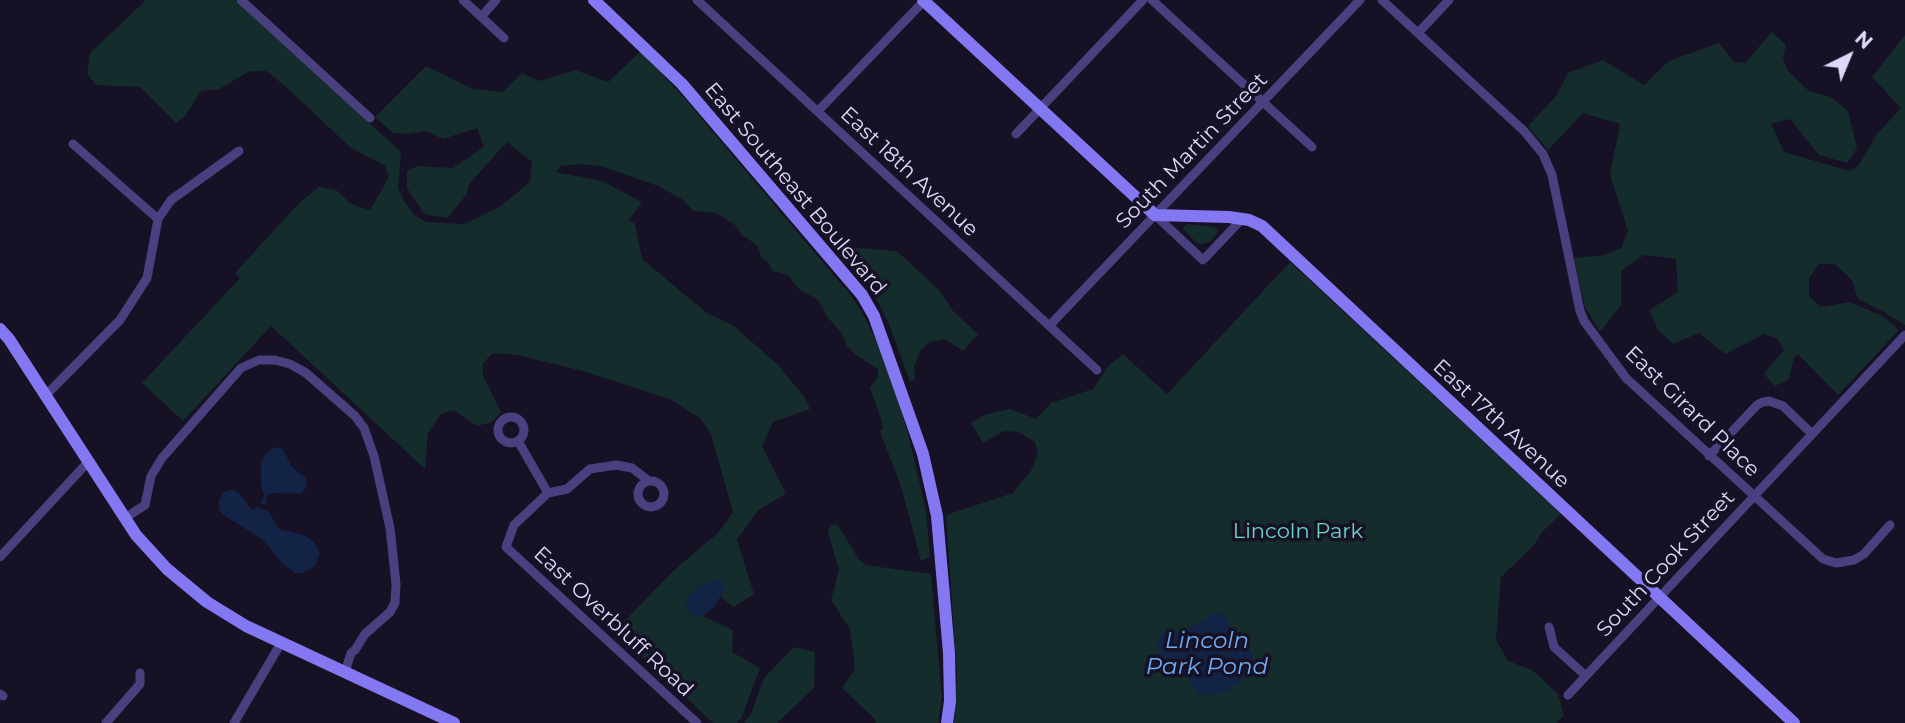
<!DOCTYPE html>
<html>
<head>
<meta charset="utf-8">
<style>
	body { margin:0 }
	#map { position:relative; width:1905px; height:723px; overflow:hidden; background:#161124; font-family:Montserrat,sans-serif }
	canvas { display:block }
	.north { position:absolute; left:1814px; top:21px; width:70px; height:70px; -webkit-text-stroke:5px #161124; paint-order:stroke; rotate:43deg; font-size:19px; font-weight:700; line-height:28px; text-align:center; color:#ded8fb }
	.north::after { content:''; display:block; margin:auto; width:24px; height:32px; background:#ded8fb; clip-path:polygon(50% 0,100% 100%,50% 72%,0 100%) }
</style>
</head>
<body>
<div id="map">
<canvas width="1905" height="723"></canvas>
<div class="north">N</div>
</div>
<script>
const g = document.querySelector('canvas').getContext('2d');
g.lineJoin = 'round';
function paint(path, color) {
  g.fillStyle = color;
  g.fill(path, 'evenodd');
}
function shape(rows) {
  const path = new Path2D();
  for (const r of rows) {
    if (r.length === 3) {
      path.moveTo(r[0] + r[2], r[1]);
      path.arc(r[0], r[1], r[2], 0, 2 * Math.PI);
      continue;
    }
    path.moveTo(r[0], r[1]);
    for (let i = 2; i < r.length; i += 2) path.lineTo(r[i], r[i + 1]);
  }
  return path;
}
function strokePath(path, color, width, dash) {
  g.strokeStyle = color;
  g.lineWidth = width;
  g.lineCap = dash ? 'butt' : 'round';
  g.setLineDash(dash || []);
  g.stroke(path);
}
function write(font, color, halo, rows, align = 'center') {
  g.font = font + ' Montserrat,sans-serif';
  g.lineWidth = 7;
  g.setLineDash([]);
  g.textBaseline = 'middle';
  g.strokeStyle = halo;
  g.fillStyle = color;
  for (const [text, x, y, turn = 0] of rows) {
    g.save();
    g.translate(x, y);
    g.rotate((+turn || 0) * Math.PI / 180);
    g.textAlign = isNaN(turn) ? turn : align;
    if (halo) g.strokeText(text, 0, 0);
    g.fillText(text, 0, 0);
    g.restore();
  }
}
paint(shape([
	[146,0,235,0,401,152,398,188,404,201,414,215,427,222,464,224,501,206,530,182,532,162,507,142,469,184,467,194,447,218,424,214,407,188,407,171,417,166,453,168,484,147,477,128,443,139,425,131,408,134,393,133,375,117,426,66,473,89,503,92,522,73,539,81,575,70,608,82,641,51,685,99,853,298,865,318,885,359,907,430,926,510,930,557,921,561,901,486,880,432,883,428,881,419,870,388,878,377,878,369,856,355,847,346,841,332,829,319,817,299,800,290,788,275,772,271,768,262,761,258,758,246,742,235,735,225,716,213,694,211,682,199,658,186,601,166,578,164,561,166,555,172,602,181,642,202,629,220,635,224,642,259,707,313,734,326,778,365,805,398,810,409,773,422,762,446,786,494,758,510,737,540,754,594,734,607,721,597,725,589,693,615,703,616,733,630,732,652,760,668,742,717,737,723,713,723,615,631,672,572,718,533,733,512,711,434,701,419,672,400,583,371,517,355,493,353,483,363,483,375,501,412,492,422,477,426,454,410,441,414,428,433,425,469,271,326,183,421,142,383,240,278,235,273,299,203,319,187,336,190,351,204,370,210,389,177,385,166,351,148,285,86,266,71,250,71,219,89,201,91,186,115,176,123,140,87,96,85,87,74,90,53],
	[1772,32,1786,45,1783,57,1787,70,1809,91,1831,97,1848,111,1857,148,1847,163,1819,155,1790,119,1771,124,1784,152,1850,171,1858,166,1877,134,1901,108,1872,77,1905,35,1905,325,1884,312,1858,299,1852,280,1835,264,1819,264,1809,278,1809,296,1821,307,1850,302,1882,316,1899,330,1838,395,1798,354,1794,357,1789,379,1775,386,1764,374,1784,350,1777,338,1764,334,1725,354,1699,333,1673,344,1658,330,1649,310,1678,292,1676,259,1644,255,1621,271,1621,305,1600,332,1585,307,1574,258,1605,255,1621,248,1628,231,1610,175,1620,124,1583,113,1548,150,1528,126,1556,96,1568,73,1603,60,1644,85,1669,61,1719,43,1734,62,1745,63],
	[1187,224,1215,227,1218,232,1210,242,1201,244,1196,242,1183,229],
	[823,225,831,228,856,248,897,251,940,291,953,311,978,334,963,351,945,339,930,342,921,350,914,367,915,379,910,382,889,324,878,302,866,284,819,226],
	[1290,262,1561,514,1543,531,1534,545,1501,577,1496,640,1508,661,1532,670,1558,694,1564,715,1557,723,954,723,957,674,946,515,1013,493,1031,471,1038,453,1035,442,1018,432,1004,431,983,443,971,423,984,415,1010,409,1036,419,1051,403,1093,389,1109,365,1123,354,1167,394],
	[831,524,838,525,858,558,865,565,931,574,942,698,938,723,875,723,876,720,842,688,855,669,850,629,831,600,839,570,828,532],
	[794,647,815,652,814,688,777,723,744,723,751,714,764,678]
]), '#152c2d');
paint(shape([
	[274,447,283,449,291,466,305,477,307,487,300,494,271,493,268,495,266,504,261,504,264,495,261,486,261,462,266,453],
	[233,489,240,494,252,510,257,507,269,512,279,529,304,535,314,542,320,554,315,566,302,573,295,573,283,564,263,540,222,514,219,509,219,500,224,492],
	[720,579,725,589,714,607,703,616,693,616,686,607,687,598,701,585],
	[1216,612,1220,612,1228,620,1232,640,1246,643,1252,653,1254,663,1251,673,1225,693,1202,695,1196,692,1190,680,1161,658,1158,645,1162,631,1182,633]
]), '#132346');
strokePath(shape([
	[241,0,370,118],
	[463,0,504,38],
	[697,0,1097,370],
	[1152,0,1312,147],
	[1382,0,1524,131,1543,154,1552,175,1580,311,1584,321,1626,378,1823,559,1836,563,1854,560,1864,554,1890,525],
	[481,17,496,0],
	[1418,33,1449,0],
	[818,111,925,0],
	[1016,134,1143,0],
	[73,144,158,219],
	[1155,215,1203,260,1242,219],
	[1050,325,1360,0],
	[45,396,120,320,147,278,158,219,171,200,239,151],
	[511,430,13],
	[518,441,548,493],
	[1709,456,1757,405,1763,402,1769,401,1783,406,1811,433],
	[651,494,13],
	[649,481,632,468,616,465,590,469,567,489,548,493,514,525,506,547,697,723],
	[125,518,145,505,151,476,162,458,241,368,259,360,275,360,290,364,306,373,355,416,364,428,374,456,390,528,396,584,395,603,390,612,365,634,355,650,351,653,345,672],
	[0,557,88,462],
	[1549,627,1554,647,1586,676],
	[0,694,3,696],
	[1568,695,1905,335],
	[106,723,140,684,140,673],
	[234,723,281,643]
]), '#48407f', 9);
strokePath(shape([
	[594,0,682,84,862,295,874,316,923,454,937,516,949,653,950,701,947,723],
	[923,0,1155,215,1229,217,1249,220,1262,226,1794,723],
	[0,329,9,339,136,535,167,569,207,602,246,626,454,723]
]), '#8478f2', 12);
write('21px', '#ded8fb', '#161124', [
	["South Martin Street",1192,151,-46],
	["East 18th Avenue",909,172,43],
	["East Southeast Boulevard",795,189,50],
	["East Girard Place",1692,412,44],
	["East 17th Avenue",1501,424,43],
	["South Cook Street",1666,564,-47],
	["East Overbluff Road",613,622,43]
]);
write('21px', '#6ad5c2', '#161124', [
	["Lincoln Park",1298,532]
]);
write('italic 23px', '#6fabf2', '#161124', [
	["Lincoln",1207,641],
	["Park Pond",1207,667]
]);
</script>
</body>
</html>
